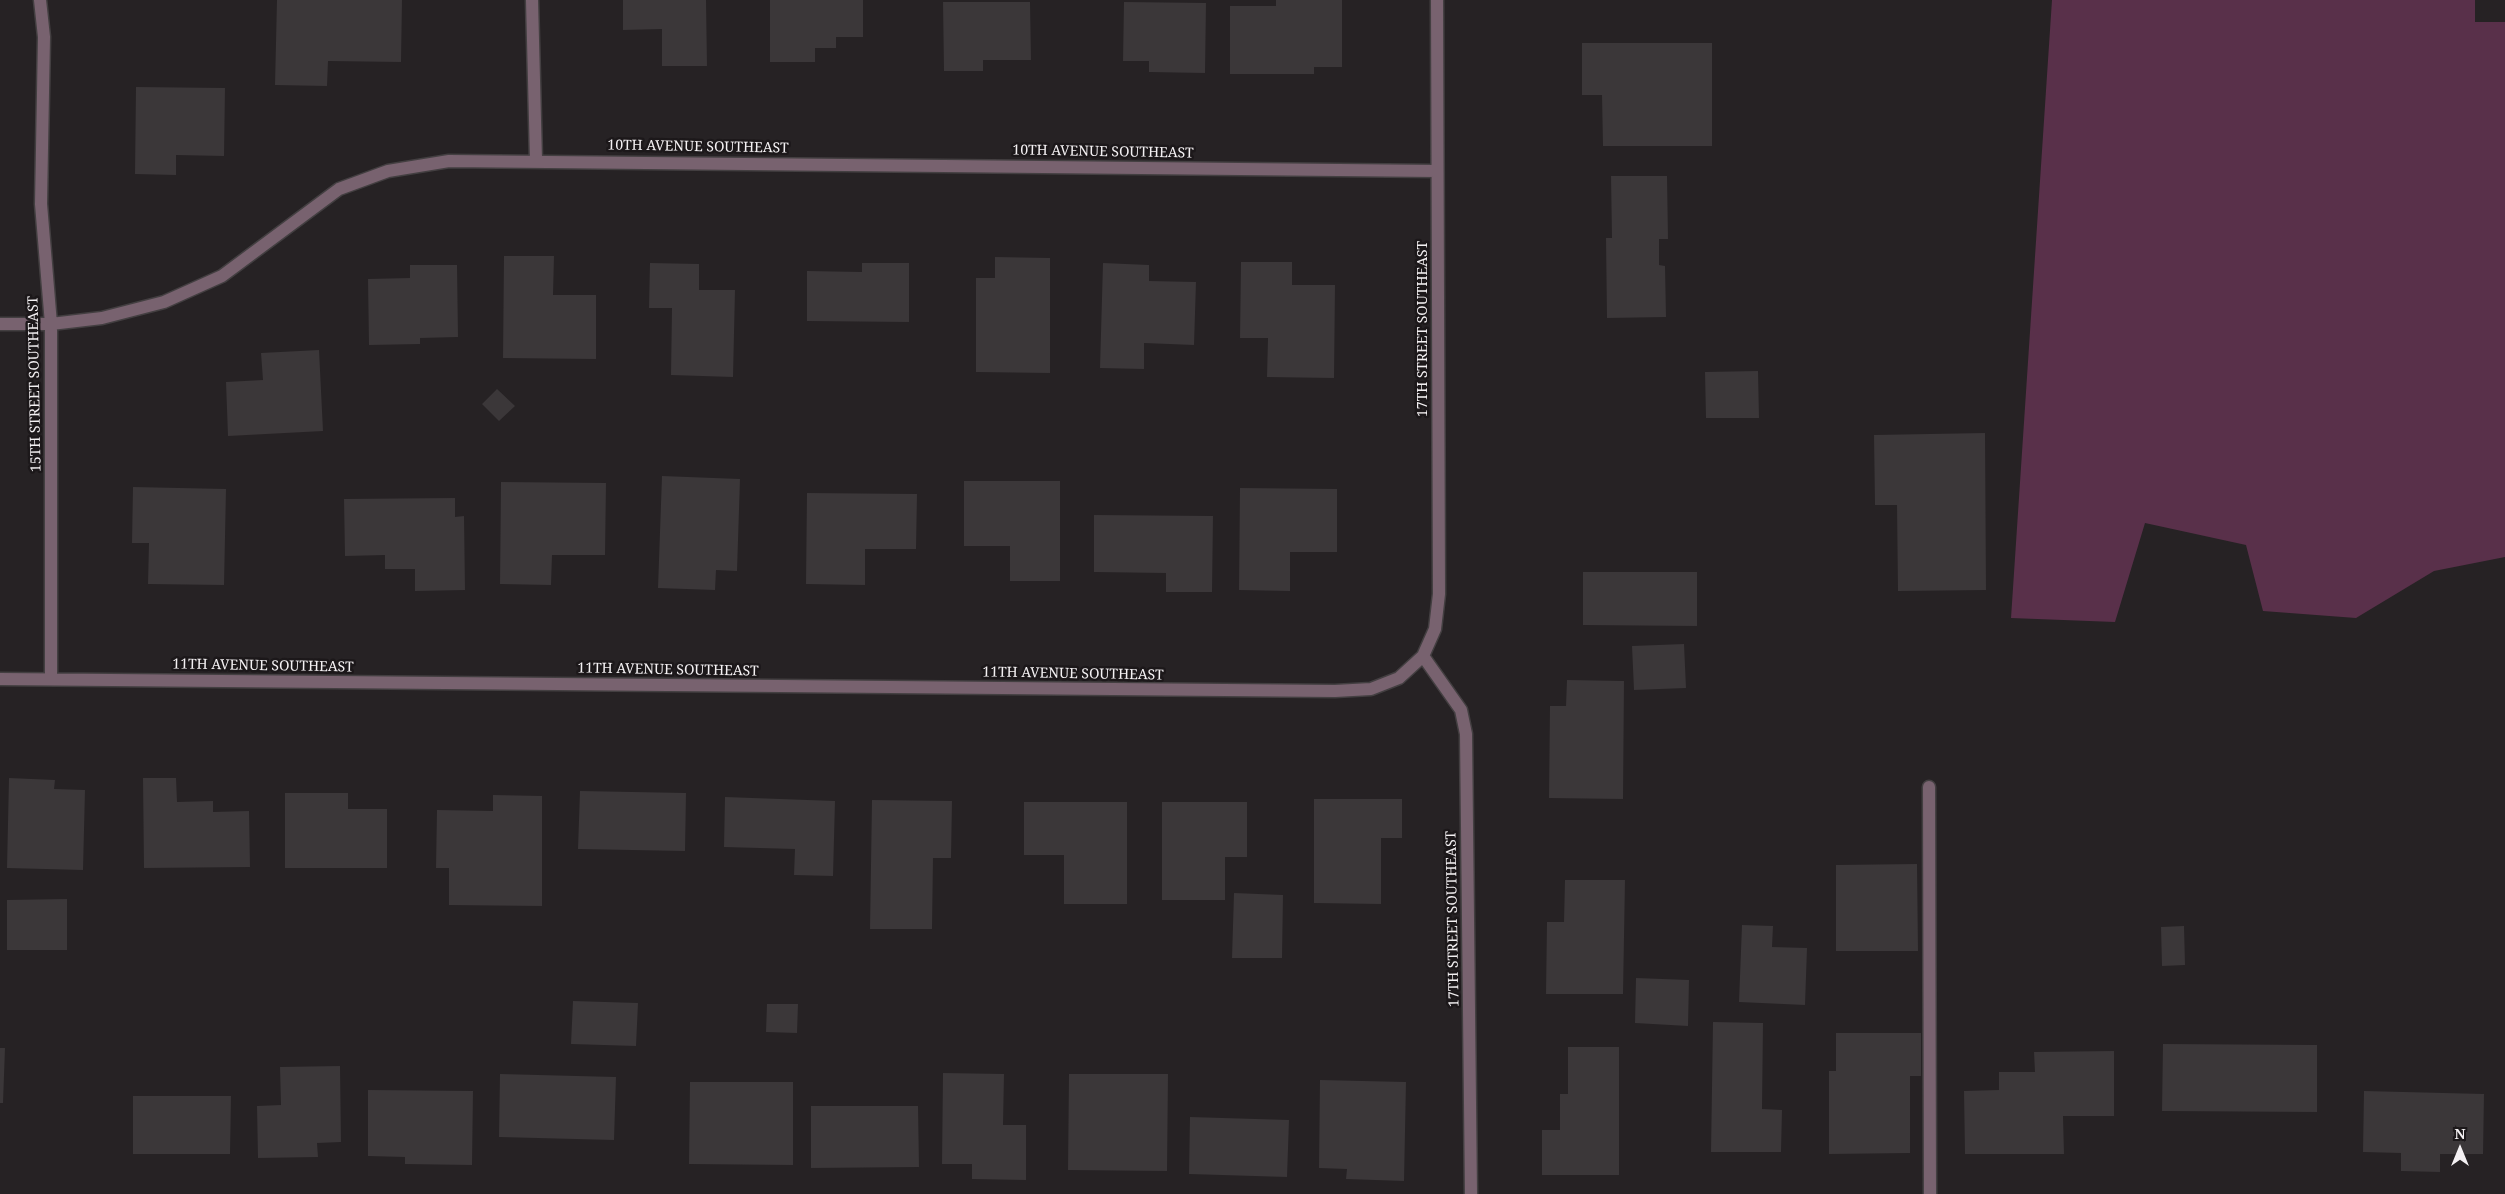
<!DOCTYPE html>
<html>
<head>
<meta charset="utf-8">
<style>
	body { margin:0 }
	#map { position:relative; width:2505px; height:1194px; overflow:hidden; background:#262224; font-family:"Noto Serif",serif }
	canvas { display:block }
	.north { position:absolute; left:2435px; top:1124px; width:50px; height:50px; -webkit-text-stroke:4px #1c181a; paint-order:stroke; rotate:0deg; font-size:14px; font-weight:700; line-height:20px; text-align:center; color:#f4f1f3 }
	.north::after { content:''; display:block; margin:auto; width:18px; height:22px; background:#f4f1f3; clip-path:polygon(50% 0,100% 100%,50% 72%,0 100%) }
</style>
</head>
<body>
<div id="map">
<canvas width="2505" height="1194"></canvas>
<div class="north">N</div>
</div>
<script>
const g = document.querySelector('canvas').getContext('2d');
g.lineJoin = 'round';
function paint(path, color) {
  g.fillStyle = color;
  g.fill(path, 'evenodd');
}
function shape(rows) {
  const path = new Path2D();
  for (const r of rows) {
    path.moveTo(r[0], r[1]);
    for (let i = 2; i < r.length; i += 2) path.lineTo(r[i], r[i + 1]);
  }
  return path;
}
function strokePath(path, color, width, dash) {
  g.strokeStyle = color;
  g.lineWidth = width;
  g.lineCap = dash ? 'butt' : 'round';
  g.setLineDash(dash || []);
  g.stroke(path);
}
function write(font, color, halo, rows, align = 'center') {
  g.font = font + ' "Noto Serif",serif';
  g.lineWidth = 5;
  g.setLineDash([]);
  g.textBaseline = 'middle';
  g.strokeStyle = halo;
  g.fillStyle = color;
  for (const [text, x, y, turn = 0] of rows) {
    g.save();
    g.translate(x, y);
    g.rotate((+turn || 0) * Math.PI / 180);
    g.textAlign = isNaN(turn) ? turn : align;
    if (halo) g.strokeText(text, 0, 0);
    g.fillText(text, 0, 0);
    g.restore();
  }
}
paint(shape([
	[2052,0,2475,0,2475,22,2505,22,2505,557,2434,571,2356,618,2263,611,2246,545,2145,523,2115,622,2011,618]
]), '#59304a');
paint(shape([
	[277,0,402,0,401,62,328,61,327,86,275,85],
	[623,0,706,0,707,66,662,66,662,29,623,30],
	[770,0,863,0,863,37,836,37,836,48,815,48,815,62,770,62],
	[1276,0,1342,0,1342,67,1314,67,1314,74,1230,74,1230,6,1276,6],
	[943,2,1030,2,1031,60,983,60,983,71,944,71],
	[1124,2,1206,3,1205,73,1149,72,1149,61,1123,61],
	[1582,43,1712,43,1712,146,1603,146,1602,95,1582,95],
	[136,87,225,88,224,156,176,155,176,175,135,174],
	[1611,176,1667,176,1668,239,1659,239,1659,265,1665,266,1666,317,1607,318,1606,238,1612,238],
	[504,256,554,256,553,295,596,295,596,359,503,358],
	[995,257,1050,258,1050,373,976,372,976,278,995,278],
	[1241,262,1292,262,1292,285,1335,285,1334,378,1267,377,1268,338,1240,338],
	[650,263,699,264,699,290,735,290,733,377,671,375,672,308,649,308],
	[862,263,909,263,909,322,807,321,807,271,862,272],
	[1103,263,1149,265,1149,281,1196,282,1194,345,1144,343,1144,369,1100,368],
	[410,265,457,265,458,337,420,338,420,344,369,345,368,279,410,278],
	[319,350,323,431,228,436,226,382,263,380,261,353],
	[1758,371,1759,418,1706,418,1705,372],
	[497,389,515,406,499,421,482,404],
	[1985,433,1986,590,1898,591,1897,505,1875,505,1874,435],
	[662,476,740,479,737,571,716,570,715,590,658,588],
	[964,481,1060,481,1060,581,1010,581,1010,546,964,546],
	[501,482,606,483,605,555,552,555,551,585,500,584],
	[133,487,226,489,224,585,148,584,149,543,132,543],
	[1240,488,1337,489,1337,552,1290,552,1290,591,1239,590],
	[807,493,917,494,916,549,865,549,865,585,806,584],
	[455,498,455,517,464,516,465,590,415,591,415,569,385,569,385,555,345,556,344,499],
	[1094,515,1213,516,1212,592,1166,592,1166,573,1094,572],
	[1583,572,1697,572,1697,626,1583,625],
	[1684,644,1686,688,1634,690,1632,646],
	[1567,680,1624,681,1623,799,1549,798,1550,706,1566,706],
	[9,778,55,780,54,789,85,790,83,870,7,868],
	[143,778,176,778,177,802,213,801,213,812,249,811,250,867,144,868],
	[580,791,686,793,685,851,578,849],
	[285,793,348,793,348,809,387,809,387,868,285,868],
	[493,795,542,796,542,906,449,905,449,868,436,868,437,810,493,811],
	[725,797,835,801,833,876,794,875,795,849,724,847],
	[1314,799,1402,799,1402,838,1381,838,1381,904,1314,903],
	[872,800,952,801,951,858,933,858,932,929,870,929],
	[1024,802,1127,802,1127,904,1064,904,1064,855,1024,855],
	[1162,802,1247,802,1247,857,1225,857,1225,900,1162,900],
	[1917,864,1918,951,1836,951,1836,865],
	[1565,880,1625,880,1623,994,1546,994,1547,922,1564,922],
	[1234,893,1283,895,1282,958,1232,958],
	[67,899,67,950,7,950,7,900],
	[1742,925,1773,926,1772,947,1807,948,1805,1005,1739,1002],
	[2184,926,2185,965,2162,966,2161,927],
	[1636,978,1689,980,1688,1026,1635,1023],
	[573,1001,638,1003,636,1046,571,1044],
	[767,1004,798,1004,797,1033,766,1032],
	[1713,1022,1763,1023,1762,1109,1782,1110,1781,1152,1711,1152],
	[1836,1033,1921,1033,1921,1076,1910,1076,1910,1153,1829,1154,1829,1071,1836,1071],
	[2163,1044,2317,1045,2317,1112,2162,1111],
	[1568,1047,1619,1047,1619,1175,1542,1175,1542,1130,1560,1130,1560,1094,1568,1094],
	[0,1048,5,1048,3,1103,0,1103],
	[2114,1051,2114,1116,2063,1116,2064,1154,1965,1154,1964,1091,1999,1090,1999,1072,2035,1072,2034,1052],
	[340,1066,341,1142,317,1143,318,1157,258,1158,257,1106,281,1105,280,1067],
	[943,1073,1004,1074,1003,1125,1026,1125,1026,1180,972,1179,972,1164,942,1164],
	[500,1074,616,1077,614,1140,499,1137],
	[1069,1074,1168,1074,1167,1171,1068,1170],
	[1320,1080,1406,1082,1404,1181,1346,1179,1347,1169,1319,1168],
	[690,1082,793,1082,793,1165,689,1164],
	[368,1090,473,1091,472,1165,405,1164,405,1157,368,1156],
	[2364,1091,2484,1094,2483,1154,2440,1154,2440,1172,2401,1171,2401,1153,2363,1152],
	[133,1096,231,1096,230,1154,133,1154],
	[811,1106,918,1106,919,1167,811,1168],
	[1190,1117,1289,1120,1287,1177,1189,1174]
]), '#3b3739');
const lane = shape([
	[1929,787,1930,1194]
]);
const street = shape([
	[40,0,44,37,41,204,51,324,51,678],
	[532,0,536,160],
	[0,324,51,324,102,318,164,302,222,276,339,189,388,171,449,161,1437,171],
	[1423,656,1461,710,1466,734,1471,1194],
	[0,679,1335,691,1371,689,1399,678,1423,656,1435,629,1439,594,1437,0]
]);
strokePath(lane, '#433f41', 15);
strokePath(street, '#433f41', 15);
strokePath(lane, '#78626f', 12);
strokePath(street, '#78626f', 12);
write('14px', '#f4f1f3', '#1c181a', [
	["10TH AVENUE SOUTHEAST",698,147,1],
	["10TH AVENUE SOUTHEAST",1103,152,1],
	["17TH STREET SOUTHEAST",1423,329,-90],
	["15TH STREET SOUTHEAST",35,384,-91],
	["11TH AVENUE SOUTHEAST",263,666,1],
	["11TH AVENUE SOUTHEAST",668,670,1],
	["11TH AVENUE SOUTHEAST",1073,674,1],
	["17TH STREET SOUTHEAST",1453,919,-91]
]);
</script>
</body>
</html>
